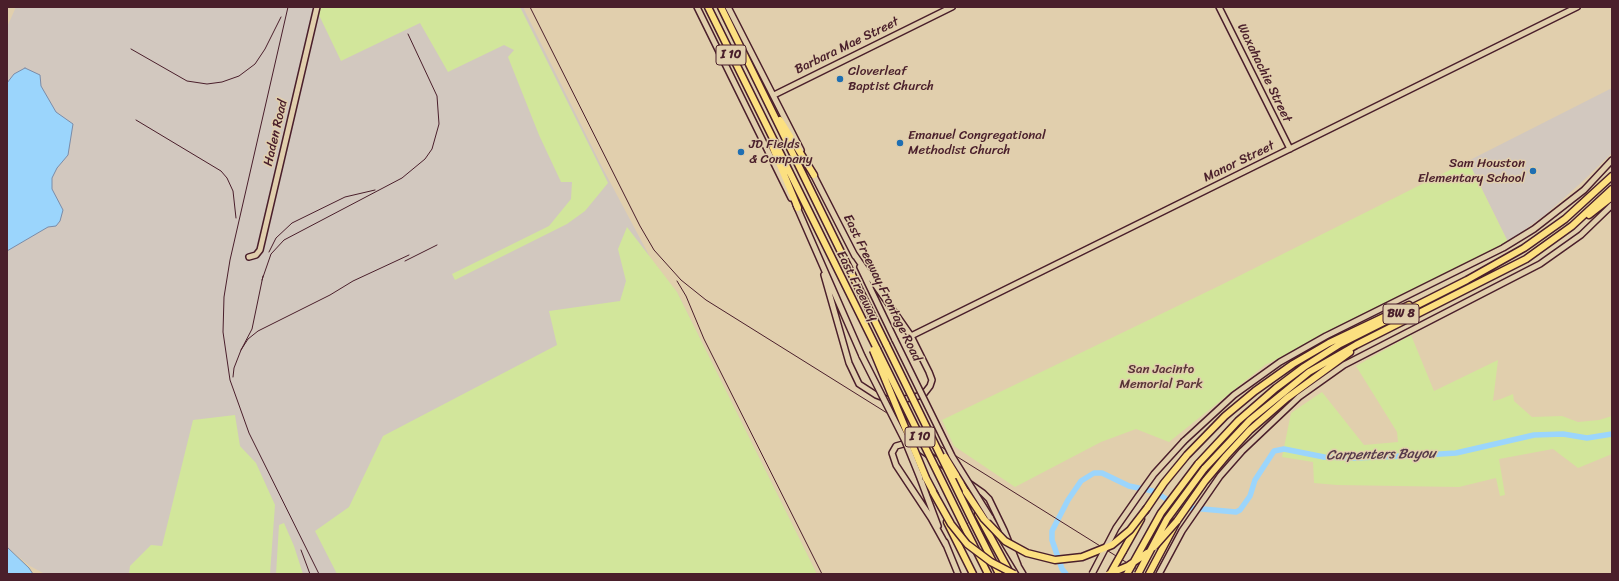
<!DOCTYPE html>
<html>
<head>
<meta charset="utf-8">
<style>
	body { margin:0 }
	#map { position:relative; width:1619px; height:581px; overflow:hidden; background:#e1cfad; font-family:Sriracha,sans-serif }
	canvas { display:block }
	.frame { position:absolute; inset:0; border:8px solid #4a1f2b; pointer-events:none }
</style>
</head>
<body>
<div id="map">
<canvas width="1619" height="581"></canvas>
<div class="frame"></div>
</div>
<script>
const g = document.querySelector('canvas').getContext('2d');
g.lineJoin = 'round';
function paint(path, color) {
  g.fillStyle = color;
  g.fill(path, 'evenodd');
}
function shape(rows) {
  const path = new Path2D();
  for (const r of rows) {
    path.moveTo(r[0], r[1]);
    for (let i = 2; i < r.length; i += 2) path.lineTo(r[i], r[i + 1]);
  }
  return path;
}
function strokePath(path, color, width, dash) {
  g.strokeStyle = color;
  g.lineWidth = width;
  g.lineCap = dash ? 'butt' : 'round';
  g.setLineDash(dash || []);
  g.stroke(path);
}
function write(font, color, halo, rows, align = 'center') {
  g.font = font + ' Sriracha,sans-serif';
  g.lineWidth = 3;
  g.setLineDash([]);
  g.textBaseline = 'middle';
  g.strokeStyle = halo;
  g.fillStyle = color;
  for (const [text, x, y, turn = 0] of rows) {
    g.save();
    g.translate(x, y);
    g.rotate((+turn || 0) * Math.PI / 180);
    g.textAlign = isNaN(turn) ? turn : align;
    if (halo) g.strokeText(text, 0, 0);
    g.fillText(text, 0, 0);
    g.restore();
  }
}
paint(shape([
	[16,7,523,7,601,165,651,259,677,292,817,574,45,574,30,566,7,547,7,27],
	[1612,88,1612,153,1582,182,1545,215,1508,242,1468,161]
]), '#d2c8bf');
paint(shape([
	[319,7,520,7,608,183,585,211,567,224,455,280,452,274,549,226,571,199,572,182,561,182,539,135,508,57,514,50,504,45,448,72,420,23,341,61,318,13],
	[1468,161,1508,242,1445,276,1265,365,1169,442,1136,429,1101,442,1015,487,954,446,942,420,1223,284],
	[627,227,677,292,817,574,337,574,315,531,349,507,383,436,557,345,549,311,620,301,626,281,618,249],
	[1411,335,1434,391,1498,360,1493,401,1501,399,1513,394,1514,401,1532,417,1562,416,1578,422,1599,420,1612,416,1612,454,1578,468,1553,449,1499,459,1505,495,1500,496,1496,478,1459,487,1337,485,1314,483,1313,462,1282,457,1291,413,1322,392,1364,445,1398,442,1397,432,1356,366],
	[235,415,240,446,256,463,275,505,270,574,129,574,130,566,151,545,162,546,193,420],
	[284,523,294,546,303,574,276,574,279,525]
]), '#d2e69b');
const water = shape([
	[25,68,40,75,41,86,56,112,73,124,68,155,57,168,52,178,52,189,63,210,60,221,56,226,48,227,7,251,7,83,14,74,25,68],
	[7,547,29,568,33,574,7,574,7,547]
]);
paint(water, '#9bd5fc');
strokePath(water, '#7b8ca8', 1);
strokePath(shape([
	[1066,574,1062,569,1052,540,1052,531,1068,500,1081,481,1094,473,1102,473,1129,486,1153,491,1180,507,1236,512,1240,510,1250,496,1255,480,1274,451,1284,449,1324,457,1354,458,1425,455,1456,453,1534,435,1563,434,1587,438,1612,434]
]), '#9bd5fc', 5.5);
const secondary = shape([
	[697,7,791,198],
	[728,7,801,150],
	[1219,7,1290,149],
	[774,95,952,7],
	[812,172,855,256],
	[796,205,862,356],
	[249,257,256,255,260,250,317,7],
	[860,267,895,340],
	[824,275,849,363,859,384,876,395,889,400,896,401,923,395,930,386,932,380,929,372,911,336,854,254],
	[911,336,1577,7],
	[1184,441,1234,395,1280,362,1326,336,1503,248,1534,229,1584,190,1612,160],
	[956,474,983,493,989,499,1004,530,1018,565],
	[920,478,938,526],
	[990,517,997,530],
	[1002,539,1023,574],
	[945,542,958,574],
	[946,545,931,518,896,465,892,453,896,446,907,443,917,447,946,467],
	[1159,574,1182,531,1220,476,1242,451,1299,397,1344,365,1540,264,1581,235,1612,205]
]);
const highway = shape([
	[708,7,877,349],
	[721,7,886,344],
	[780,120,814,175],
	[773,148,798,208],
	[1589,215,1612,197],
	[1198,464,1238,421,1276,388,1304,367,1340,344,1467,280,1524,248,1565,219,1612,176],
	[1204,469,1250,420,1309,372,1356,345,1526,259,1572,226,1612,189],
	[956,475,968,496],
	[926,478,935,495],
	[1145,511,1164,483,1187,455,1225,416,1255,391,1293,364,1329,343,1409,305],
	[978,514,1010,573],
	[947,522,973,574],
	[973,522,999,574],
	[964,526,988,574],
	[1123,551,1141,519],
	[1149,574,1177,521,1205,481,1226,456,1250,430,1287,398,1350,352]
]);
strokePath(secondary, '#4a1f2b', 8);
strokePath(highway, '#4a1f2b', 9);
strokePath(secondary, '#e1cfad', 5);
strokePath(highway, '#fce080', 6);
strokePath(shape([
	[288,7,230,260,224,297,223,332,230,380,249,433,319,574],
	[530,7,640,226,654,250,681,280,706,300,1145,574],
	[131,49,187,81,207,84,222,82,239,76,255,64,265,49,281,17],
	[136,120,221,171,227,178,233,191,236,218],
	[269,252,276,238,292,223,345,197,375,190],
	[405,261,437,245],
	[262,280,271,254,284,240,402,178,425,159,432,149,439,124,437,96,408,34],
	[677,281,686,296,704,339,822,574],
	[241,350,252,329,263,276],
	[233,377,234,368,241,350,248,339,258,331,330,295,353,281,409,255],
	[301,550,310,574]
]), '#4a1f2b', 1);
const secondaryBridge = shape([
	[895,340,952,456,990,517],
	[862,356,905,441,920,478],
	[1092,574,1116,528,1139,495,1154,474,1184,441]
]);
const highwayBridge = shape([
	[886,344,973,522],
	[877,349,964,526],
	[873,350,926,478],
	[945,457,956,475],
	[933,492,951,524,967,544,991,562,1014,574],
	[966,492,984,519,1005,541,1027,553,1055,560,1082,557,1112,545,1130,530,1147,508],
	[1154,547,1177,521],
	[1109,574,1128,566,1147,553],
	[1110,574,1123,551],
	[1127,574,1161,513,1198,464],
	[1138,574,1167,519,1204,469]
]);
strokePath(secondaryBridge, '#4a1f2b', 8, []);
strokePath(highwayBridge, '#4a1f2b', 9, []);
strokePath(secondaryBridge, '#e1cfad', 5);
strokePath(highwayBridge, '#fce080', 6);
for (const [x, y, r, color] of [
	[840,79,4,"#1f6fb2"],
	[900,143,4,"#1f6fb2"],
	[741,152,4,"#1f6fb2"],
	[1533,171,4,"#1f6fb2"]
]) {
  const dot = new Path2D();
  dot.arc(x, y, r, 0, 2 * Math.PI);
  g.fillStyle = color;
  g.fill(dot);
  strokePath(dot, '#e1cfad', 1.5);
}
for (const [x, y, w] of [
	[731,55,30],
	[1401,314,36],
	[920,437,30]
]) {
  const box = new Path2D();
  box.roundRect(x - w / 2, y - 10, w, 20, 3);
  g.fillStyle = '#e1cfad';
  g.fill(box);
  strokePath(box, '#4a1f2b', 1);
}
write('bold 12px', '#4a1f2b', null, [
	["I 10",731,55],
	["BW 8",1401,314],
	["I 10",920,437]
]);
write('13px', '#4a1f2b', '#e1cfad', [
	["Barbara Mae Street",847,46,-26],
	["Waxahachie Street",1264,73,64],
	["Haden Road",276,133,-77],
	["Manor Street",1239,162,-26],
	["East Freeway",857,286,63],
	["East Freeway Frontage Road",882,288,64]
]);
write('13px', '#4a1f2b', '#e1cfad', [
	["Cloverleaf",848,72],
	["Baptist Church",848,87],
	["Emanuel Congregational",908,136],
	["Methodist Church",908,151],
	["JD Fields",749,145],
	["& Company",749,160],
	["Sam Houston",1525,164,"right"],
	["Elementary School",1525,179,"right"]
], 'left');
write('13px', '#583336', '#e1cfad', [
	["San Jacinto",1161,370],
	["Memorial Park",1161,385]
]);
write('italic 14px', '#563a4a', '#e1cfad', [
	["Carpenters Bayou",1381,455,-1]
]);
</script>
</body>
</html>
